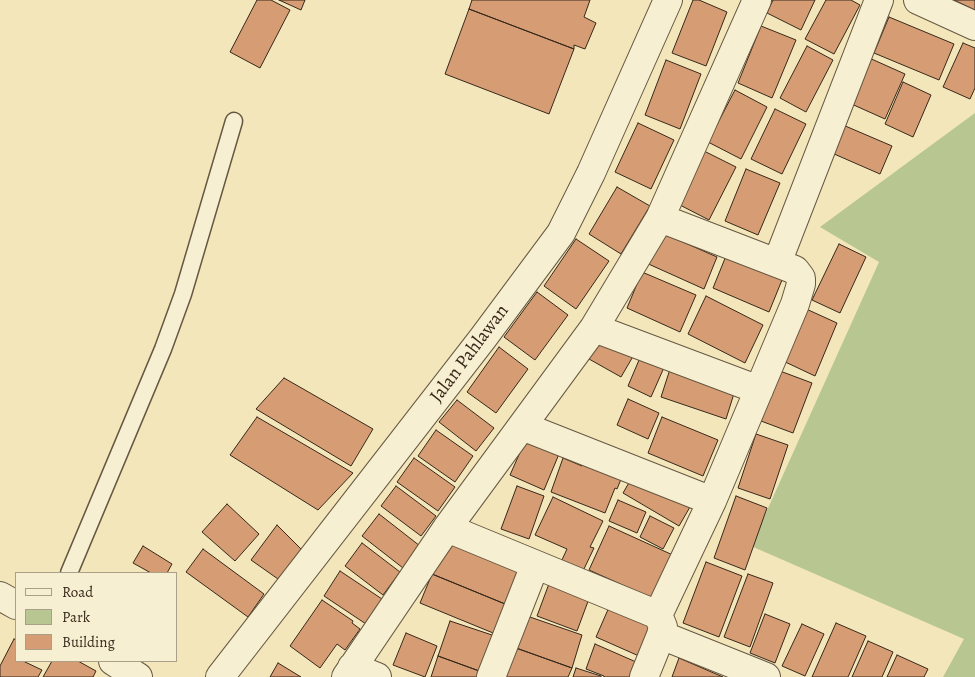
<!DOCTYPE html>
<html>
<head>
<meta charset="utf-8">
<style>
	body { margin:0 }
	#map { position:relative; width:975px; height:677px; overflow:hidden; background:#f2e6ba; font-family:Alegreya,serif }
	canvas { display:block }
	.legend { position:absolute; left:15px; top:572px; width:162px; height:90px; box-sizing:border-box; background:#f7efd2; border:1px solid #aa9f88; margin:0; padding:6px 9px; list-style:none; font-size:15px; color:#37281a }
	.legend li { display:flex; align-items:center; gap:10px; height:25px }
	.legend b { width:25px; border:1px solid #aa9f88 }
</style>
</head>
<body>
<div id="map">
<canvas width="975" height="677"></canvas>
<ul class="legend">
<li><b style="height:6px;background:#f7efd2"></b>Road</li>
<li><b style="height:14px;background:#b8c691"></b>Park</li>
<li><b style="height:14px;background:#d69d74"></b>Building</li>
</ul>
</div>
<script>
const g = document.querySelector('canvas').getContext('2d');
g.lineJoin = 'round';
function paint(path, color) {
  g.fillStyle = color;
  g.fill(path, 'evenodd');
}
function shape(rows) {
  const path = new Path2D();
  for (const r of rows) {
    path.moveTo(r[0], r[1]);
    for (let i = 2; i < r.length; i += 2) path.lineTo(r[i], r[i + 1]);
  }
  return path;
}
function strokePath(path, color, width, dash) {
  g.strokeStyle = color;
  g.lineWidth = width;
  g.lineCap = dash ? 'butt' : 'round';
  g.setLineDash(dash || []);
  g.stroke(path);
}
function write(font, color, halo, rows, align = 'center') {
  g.font = font + ' Alegreya,serif';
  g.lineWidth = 5;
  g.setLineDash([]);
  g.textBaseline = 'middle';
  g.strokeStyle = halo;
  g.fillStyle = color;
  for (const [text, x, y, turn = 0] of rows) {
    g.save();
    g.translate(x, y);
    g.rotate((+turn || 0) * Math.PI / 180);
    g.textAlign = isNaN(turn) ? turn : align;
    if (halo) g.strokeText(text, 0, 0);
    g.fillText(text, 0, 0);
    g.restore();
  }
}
paint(shape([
	[975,113,975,677,943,677,964,639,751,546,879,262,820,227]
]), '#b8c691');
const building = shape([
	[257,0,271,0,290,10,260,68,230,52,257,0],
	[279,0,305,0,301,10,279,0],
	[472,0,590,0,584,17,596,23,585,49,574,45,574,49,469,9,472,0],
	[693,0,699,0,727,12,706,66,672,53,693,0],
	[773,0,815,0,801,30,767,13,773,0],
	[826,0,851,0,860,5,834,54,805,39,826,0],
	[954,0,975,0,975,10,954,0],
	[469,9,574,49,549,114,445,74,469,9],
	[889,17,954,44,939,80,874,53,889,17],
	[761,26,796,40,772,98,738,83,761,26],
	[963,43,975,48,975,88,970,99,943,87,963,43],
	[807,46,833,60,806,112,780,98,807,46],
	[867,57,905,74,885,119,847,102,867,57],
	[666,60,701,74,680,129,645,115,666,60],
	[903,82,931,95,913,137,885,124,903,82],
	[735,90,767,107,741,159,708,142,735,90],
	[775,109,806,124,782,174,751,159,775,109],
	[836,122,892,146,880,174,825,150,836,122],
	[638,123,674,140,651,189,615,172,638,123],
	[704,151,736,167,709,220,678,204,704,151],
	[746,169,780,183,758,235,725,221,746,169],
	[617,187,650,206,621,254,589,234,617,187],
	[658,231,717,257,704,289,644,262,658,231],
	[576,239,609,261,576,309,544,286,576,239],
	[839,244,866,257,840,313,812,300,839,244],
	[726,256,782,280,769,312,713,288,726,256],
	[642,272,696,295,680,332,627,308,642,272],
	[537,292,568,315,535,360,504,337,537,292],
	[706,296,763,325,745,363,688,334,706,296],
	[804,308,837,323,815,376,781,360,804,308],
	[603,335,635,353,621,377,589,359,603,335],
	[499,347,528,369,496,413,467,392,499,347],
	[642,353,666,363,651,397,628,386,642,353],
	[672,363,737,384,726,419,661,397,672,363],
	[780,371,812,383,793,433,761,421,780,371],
	[284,378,373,429,351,466,256,409,284,378],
	[628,399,659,413,648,439,617,425,628,399],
	[457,400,494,428,476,451,439,422,457,400],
	[257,417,353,473,318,510,230,455,257,417],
	[662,417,718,440,703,476,648,453,662,417],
	[436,430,473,456,455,482,418,456,436,430],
	[756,434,788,445,770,499,738,488,756,434],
	[526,439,559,454,544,490,510,475,526,439],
	[585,457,624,472,617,489,615,488,605,513,551,492,563,458,582,466,585,457],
	[414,458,455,487,438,511,397,482,414,458],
	[634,474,690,507,679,526,623,493,634,474],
	[396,486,436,516,421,536,381,506,396,486],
	[517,486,544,496,529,539,501,529,517,486],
	[736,496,767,508,745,570,714,558,736,496],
	[553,497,603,521,590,547,594,548,583,571,561,562,567,549,535,535,553,497],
	[618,500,646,512,637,533,609,521,618,500],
	[227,504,259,534,235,561,202,532,227,504],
	[379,514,420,546,403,568,362,536,379,514],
	[650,516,674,528,663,549,640,537,650,516],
	[277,525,302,550,278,579,251,560,277,525],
	[609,526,675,556,656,600,589,570,609,526],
	[446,539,524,571,510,606,432,574,446,539],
	[362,543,400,572,383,595,345,566,362,543],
	[143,546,172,564,167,573,151,573,133,563,143,546],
	[203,549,264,594,248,617,186,572,203,549],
	[706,562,742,576,719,637,683,623,706,562],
	[340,571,382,599,366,624,324,596,340,571],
	[432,574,510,606,498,635,420,603,432,574],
	[748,574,773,583,750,647,724,637,748,574],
	[550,581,590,596,577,631,537,616,550,581],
	[322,600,353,621,352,623,360,629,345,650,337,644,320,668,290,646,322,600],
	[610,605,661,628,648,660,596,637,610,605],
	[765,614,790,624,775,663,750,653,765,614],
	[527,616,582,635,572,668,516,648,527,616],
	[450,621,495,636,482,672,438,656,450,621],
	[836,623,866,636,848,677,812,677,836,623],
	[802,624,824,634,805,676,782,666,802,624],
	[406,633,437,646,425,677,393,665,406,633],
	[14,639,16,640,16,661,23,661,42,670,38,677,0,677,0,666,14,639],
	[868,641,893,652,882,677,852,677,868,641],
	[595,644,643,665,638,677,604,677,604,676,586,669,595,644],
	[516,648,572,668,568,677,506,677,516,648],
	[897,655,928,669,924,677,887,677,897,655],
	[438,656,482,672,481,677,431,677,438,656],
	[679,658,723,677,672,677,679,658],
	[52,661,78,661,96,671,93,677,43,677,52,661],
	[278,663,301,677,270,677,278,663],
	[576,668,601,676,601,677,573,677,576,668]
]);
paint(building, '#d69d74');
strokePath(building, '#37281a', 1);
const lane = shape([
	[69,573,163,349,183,294,234,121]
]);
const street = shape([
	[918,0,975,26],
	[777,263,879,0],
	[594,328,759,390],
	[522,426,594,328,660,218,757,0],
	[447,528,658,615,663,627,661,635,766,677],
	[0,596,16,605],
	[658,615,712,501,795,304,801,284,801,278,795,270,660,218],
	[113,661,138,677],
	[352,667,377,677],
	[220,677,483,338,561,233,591,173,668,0],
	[346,677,447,528,522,426,712,501],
	[491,677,535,565],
	[644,677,661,635]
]);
strokePath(lane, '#665842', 19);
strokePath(street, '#665842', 30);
strokePath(lane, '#f7efd2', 16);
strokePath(street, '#f7efd2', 28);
write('19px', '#37281a', '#f7efd2', [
	["Jalan Pahlawan",470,354,-53]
]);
</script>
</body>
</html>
